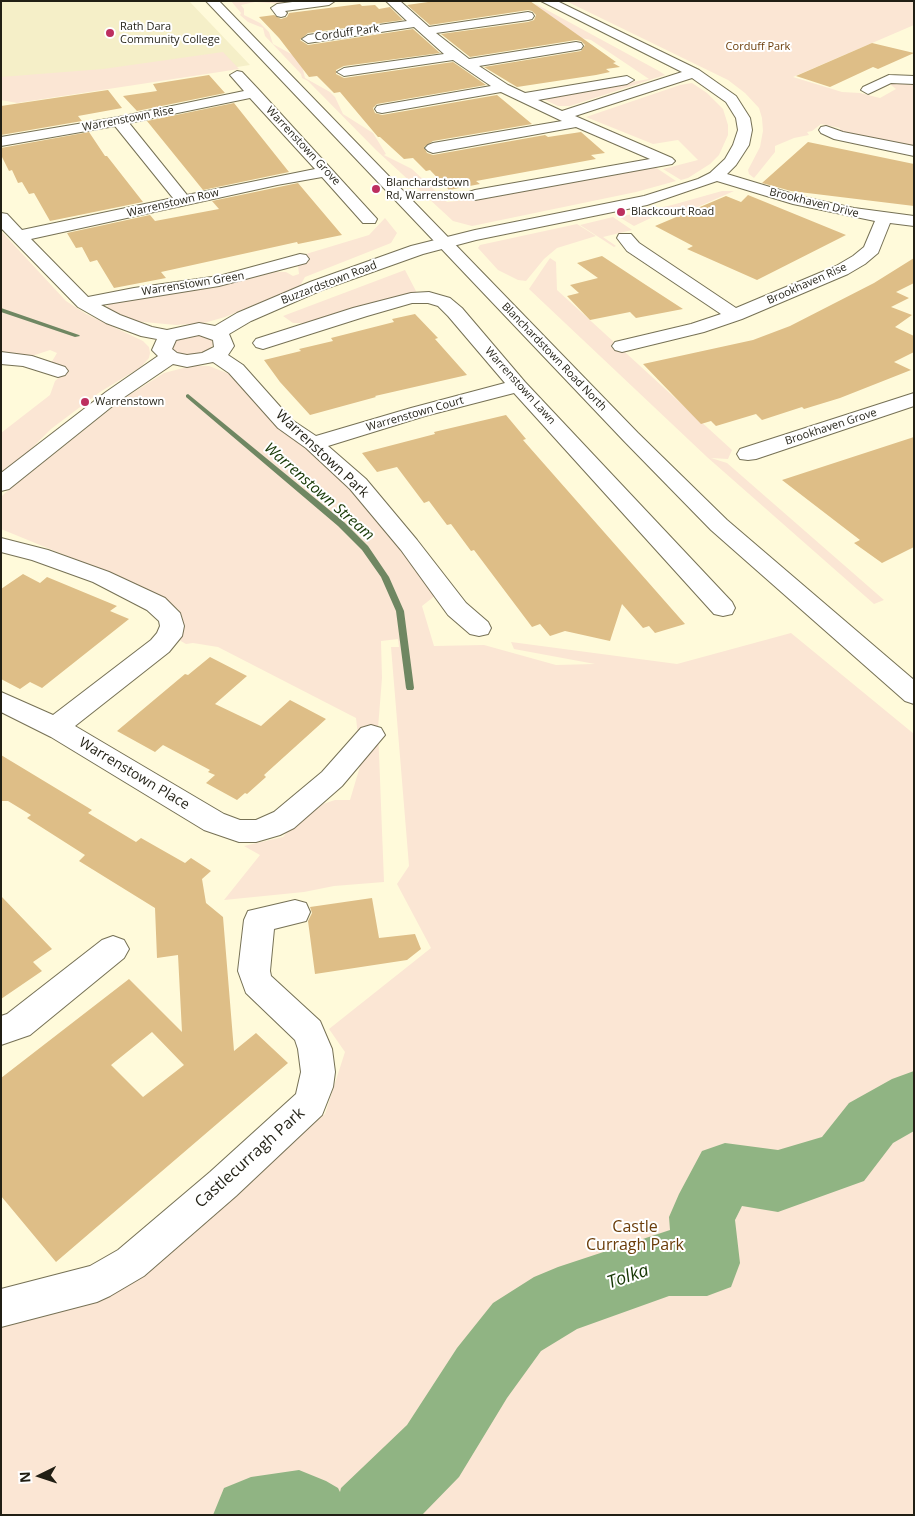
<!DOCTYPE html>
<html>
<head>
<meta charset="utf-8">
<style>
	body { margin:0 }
	#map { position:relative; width:915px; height:1516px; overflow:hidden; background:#fffada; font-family:"Open Sans",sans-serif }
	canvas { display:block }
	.frame { position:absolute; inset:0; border:2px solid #211f14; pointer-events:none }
	.north { position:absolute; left:15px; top:1451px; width:50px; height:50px; -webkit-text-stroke:4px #fff; paint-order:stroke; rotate:266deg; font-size:14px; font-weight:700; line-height:20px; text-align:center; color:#211f14 }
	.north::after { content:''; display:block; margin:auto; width:18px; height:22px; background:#211f14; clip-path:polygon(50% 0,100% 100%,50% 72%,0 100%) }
</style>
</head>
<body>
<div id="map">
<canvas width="915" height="1516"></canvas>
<div class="frame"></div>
<div class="north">N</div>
</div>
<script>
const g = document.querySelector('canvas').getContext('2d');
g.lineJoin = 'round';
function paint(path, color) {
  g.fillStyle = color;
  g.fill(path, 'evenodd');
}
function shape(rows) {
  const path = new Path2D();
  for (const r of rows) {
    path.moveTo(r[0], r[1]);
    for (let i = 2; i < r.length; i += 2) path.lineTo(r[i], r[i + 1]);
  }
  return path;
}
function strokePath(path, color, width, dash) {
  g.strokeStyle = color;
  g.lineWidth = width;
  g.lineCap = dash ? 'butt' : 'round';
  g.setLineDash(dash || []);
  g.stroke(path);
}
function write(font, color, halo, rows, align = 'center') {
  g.font = font + ' "Open Sans",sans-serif';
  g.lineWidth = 4;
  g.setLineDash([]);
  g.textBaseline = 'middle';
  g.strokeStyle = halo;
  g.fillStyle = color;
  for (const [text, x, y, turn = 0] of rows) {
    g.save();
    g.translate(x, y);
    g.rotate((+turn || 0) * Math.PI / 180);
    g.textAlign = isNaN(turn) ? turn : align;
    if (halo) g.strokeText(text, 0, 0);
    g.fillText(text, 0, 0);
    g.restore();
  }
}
paint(shape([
	[1,1,189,1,250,65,31,99,1,94]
]), '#f5efc8');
paint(shape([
	[231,1,300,1,283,4,255,2,241,5,244,9,244,15,260,23,269,32,273,44,293,55,301,62,305,78,330,92,335,97,343,114,373,133,386,154,384,155,412,169,447,202,457,201,652,165,676,181,636,192,472,226,453,221,376,150,308,81,302,78,301,74,265,36,263,28,248,22,240,15,241,13],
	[566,1,914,1,914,25,793,77,842,92,860,93,880,98,896,89,891,85,891,83,914,84,914,148,842,133,840,131,840,128,821,124,812,131,807,132,809,135,794,138,775,146,775,152,754,178,749,174,748,170,760,147,763,131,762,118,759,108,745,93,728,80],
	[534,3,659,71,665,75,570,106,558,106,541,98,649,79,591,40,581,38,541,10],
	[223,52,239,69,17,103,1,100,1,77,103,69],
	[692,83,707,93,723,109,728,125,728,135,719,155,710,164,688,178,681,180,663,169,698,160,678,140,653,144,586,117,680,85],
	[722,191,734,191,684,213,653,217,634,226,619,217,672,205],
	[613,217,632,230,603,237,616,246,614,247,580,225],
	[385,218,397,233,391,243,305,277,300,286,225,317,204,323,176,325,133,321,108,311,107,306,110,303,224,284,276,272,286,272,293,276,299,274,298,266,310,259,306,254,369,235],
	[577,224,596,236,557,248,544,259,526,281,518,280,498,270,478,248,480,245],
	[1,231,66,301,86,314,143,341,149,347,150,353,149,358,141,367,100,392,51,429,28,452,1,473,1,433,50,395,55,381,68,370,51,363,57,353,50,350,32,356,1,355],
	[550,258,556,262,557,290,732,450,728,459,711,458,727,463,884,600,874,604,707,457,529,289],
	[405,270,417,293,306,323,293,323,283,316],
	[199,335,210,339,212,341,213,345,207,351,189,356,177,353,171,348,174,341,179,338],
	[191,366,209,366,232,375,286,433,339,475,357,491,436,595,422,606,434,646,484,645,556,665,595,664,514,649,511,642,677,664,791,633,914,734,914,1515,1,1515,1,1324,40,1310,75,1308,113,1292,325,1114,345,1052,329,1029,431,948,397,884,409,866,391,647,399,647,398,639,381,641,382,678,378,728,384,882,334,886,304,892,224,900,260,855,244,846,283,837,289,830,323,804,335,800,350,800,361,763,356,718,218,647,193,643,186,644,179,640,183,619,178,609,145,588,1,529,1,497,5,493,123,399,164,373]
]), '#fbe6d4');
paint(shape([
	[1,308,79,335,80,336,75,337,1,312,1,308],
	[188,394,344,522,368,546,389,577,404,611,414,688,413,690,407,690,406,688,396,611,381,577,362,550,338,526,186,397,186,395,188,394]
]), '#6f8762');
paint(shape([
	[914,1071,914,1131,893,1143,864,1181,778,1212,742,1206,735,1220,740,1263,731,1287,707,1296,669,1296,577,1329,541,1351,507,1398,459,1477,422,1515,213,1515,224,1488,251,1477,299,1470,326,1481,338,1488,340,1492,341,1488,407,1425,457,1348,493,1303,534,1277,558,1267,670,1230,669,1217,679,1194,702,1151,725,1143,778,1150,822,1137,849,1103,892,1079,914,1071]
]), '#90b483');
paint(shape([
	[435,1,530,1,616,62,613,63,620,67,606,69,610,72,596,75,517,87,484,67,581,51,585,45,581,41,576,40,470,57,441,34,528,22,534,20,536,15,532,11,528,10,430,25,407,5],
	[360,4,362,6,375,5,379,9,390,7,403,20,308,33,300,40,308,45,413,29,440,53,344,66,336,70,336,74,344,78,453,62,486,85,377,104,373,108,375,113,382,115,497,95,532,124,433,141,424,147,427,153,433,155,545,135,548,137,581,132,605,153,591,155,596,159,476,181,480,184,449,190,430,170,426,171,413,158,404,159,380,137,378,137,340,92,334,93,317,76,309,77,279,38,259,17,274,15,281,19,287,17,289,13],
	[872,43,914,53,878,69,873,67,830,87,796,76],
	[209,75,225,93,137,111,123,96,157,91,153,84],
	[108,90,122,108,78,116,82,121,1,135,1,106],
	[234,103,289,172,203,190,147,121],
	[89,132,105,156,107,156,143,202,50,221,34,193,29,194,22,182,18,183,12,170,9,171,1,155,1,148],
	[808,142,914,164,914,206,791,191,762,183],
	[298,183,342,235,298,244,297,242,161,272,166,278,114,288,97,260,90,262,82,247,76,248,67,233,150,215,155,221,219,209,212,201],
	[748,195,846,235,757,280,687,249,693,246,655,226,726,196,741,202],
	[602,256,646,285,683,309,636,318,630,312,590,320,567,296,579,293,570,285,598,278,577,263],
	[914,258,914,283,896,292,909,298,891,307,912,315,895,327,914,336,914,352,894,362,911,370,840,398,804,409,802,407,762,420,756,414,716,426,711,421,701,424,643,364,753,340,790,326,874,283],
	[415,314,438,338,435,339,467,375,375,396,376,397,310,415,280,382,264,360,301,351,299,349,333,341,331,338,394,322,392,319],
	[506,415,526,439,523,440,685,624,655,633,649,626,643,628,622,604,610,641,565,631,550,636,540,624,532,627,474,550,471,551,451,524,447,525,429,501,424,503,397,467,377,472,362,453,435,434,434,432],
	[914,437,914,547,882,563,854,543,860,540,782,480],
	[23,574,40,583,47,577,117,606,110,611,129,619,42,688,30,682,20,689,1,679,1,589],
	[210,657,247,676,215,704,261,726,290,700,326,719,264,775,266,777,247,794,245,793,237,800,206,783,215,775,208,772,210,770,163,745,155,752,117,731,185,674,188,675],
	[1,755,92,810,88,813,136,842,141,838,185,863,191,858,211,871,202,879,206,903,223,917,234,1051,256,1033,288,1063,56,1262,1,1196,1,1078,129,979,182,1032,178,955,157,958,155,908,79,861,85,855,27,818,31,815,8,801,1,801],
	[152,1032,184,1065,143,1097,111,1065],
	[1,896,52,949,33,962,42,971,1,999],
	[372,898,379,938,415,934,421,949,407,960,315,974,308,921,312,913,310,907]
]), '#debe87');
const minor = shape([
	[300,1,335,1,329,5,285,11,287,13,285,16,281,17,277,16,271,8,277,4,300,1],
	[386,1,400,1,429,27,528,12,532,13,534,16,532,19,528,20,436,33,469,59,576,42,581,43,583,46,581,49,576,50,479,66,508,85,525,93,627,76,634,80,627,84,538,100,562,111,682,72,541,1,557,1,699,70,736,96,750,118,752,130,749,145,736,165,727,174,803,197,854,208,914,216,914,226,890,223,878,253,865,264,848,274,742,319,704,332,622,352,615,350,612,346,615,342,691,324,721,314,627,251,617,238,619,234,631,234,639,243,736,308,836,266,853,256,864,247,875,221,793,204,717,181,647,205,476,240,423,254,322,290,251,321,229,334,234,346,228,355,243,365,292,420,316,436,411,408,505,383,448,316,438,306,428,303,412,303,367,316,263,349,256,347,253,343,256,339,353,308,411,293,429,292,450,298,462,308,525,382,732,602,735,608,732,614,723,616,714,614,514,393,425,416,328,446,366,479,417,540,466,603,488,622,491,628,488,634,479,636,470,634,448,615,401,550,350,489,306,448,278,428,229,373,213,362,187,367,173,364,120,400,9,489,1,491,1,473,106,392,158,356,152,350,157,339,141,336,106,323,78,307,1,228,1,213,7,214,22,230,173,198,115,126,1,146,1,137,119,117,244,91,230,75,237,71,242,72,259,90,377,219,375,223,363,223,322,177,277,185,31,239,88,297,134,288,219,276,300,254,306,255,309,259,306,263,219,286,101,305,120,315,152,327,167,330,199,323,215,326,237,313,310,282,411,246,475,230,644,196,698,179,710,173,725,159,733,145,738,130,736,118,726,102,692,78,575,116,672,158,675,161,672,164,475,200,469,198,467,195,469,192,475,190,650,159,576,127,433,153,428,151,425,148,428,145,433,143,562,121,501,92,382,113,377,112,375,109,377,106,382,105,491,86,453,60,344,76,337,72,344,68,444,54,414,27,308,43,302,39,308,35,407,21,386,1],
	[250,98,315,169,187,195,129,123,250,98],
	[199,335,213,340,214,347,202,353,187,355,177,353,172,349,176,340,199,335],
	[889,75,914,76,914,84,891,83,868,94,861,90,863,87,889,75],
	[826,126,843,132,914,146,914,156,834,139,821,133,819,130,821,127,826,126],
	[1,352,32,356,65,367,68,371,65,375,58,377,23,366,1,364,1,352],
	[914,393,914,406,756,459,748,460,740,459,737,454,740,449,914,393],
	[1,538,48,550,109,572,165,598,180,613,184,626,182,636,169,652,75,726,224,814,240,820,256,820,274,812,322,772,361,728,371,725,381,728,385,735,342,786,294,828,280,835,256,842,239,842,204,830,51,737,1,712,1,692,53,715,151,640,157,633,160,626,159,621,147,610,93,582,32,560,1,552,1,538],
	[295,900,306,903,310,912,306,921,274,929,270,971,271,976,320,1021,332,1049,335,1072,333,1087,322,1115,236,1196,144,1276,110,1296,97,1302,1,1327,1,1289,90,1266,118,1250,210,1172,296,1094,301,1072,298,1049,295,1040,246,993,238,971,244,920,248,911,295,900],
	[113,936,124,940,129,949,124,958,30,1035,1,1045,1,1016,7,1014,102,940,113,936]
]);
const major = shape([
	[206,1,219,1,638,433,727,520,914,680,914,704,905,701,711,530,624,441,206,1]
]);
strokePath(minor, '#767155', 2);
strokePath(major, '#767155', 2);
paint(minor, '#fff');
paint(major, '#fff');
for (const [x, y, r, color] of [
	[110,33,5,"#bd2f5f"],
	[376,189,5,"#bd2f5f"],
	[621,212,5,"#bd2f5f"],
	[85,402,5,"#bd2f5f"]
]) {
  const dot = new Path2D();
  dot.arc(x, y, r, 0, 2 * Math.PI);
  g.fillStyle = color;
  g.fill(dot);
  strokePath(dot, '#fff', 2);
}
write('11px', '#211f14', '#fff', [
	["Rath Dara",120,27],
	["Community College",120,40],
	["Blanchardstown",386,183],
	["Rd, Warrenstown",386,196],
	["Blackcourt Road",631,212],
	["Warrenstown",95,402]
], 'left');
write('11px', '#211f14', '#fff', [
	["Corduff Park",347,33,-8],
	["Warrenstown Rise",128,119,-11],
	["Warrenstown Grove",303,146,47],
	["Warrenstown Row",173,203,-13],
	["Brookhaven Drive",814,203,14],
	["Buzzardstown Road",329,283,-21],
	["Warrenstown Green",193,284,-9],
	["Brookhaven Rise",807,284,-24],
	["Blanchardstown Road North",554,357,46],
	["Warrenstown Lawn",520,386,48],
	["Warrenstown Court",415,414,-16],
	["Brookhaven Grove",831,427,-18]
]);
write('11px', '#6b3d0a', '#fff', [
	["Corduff Park",758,47]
]);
write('14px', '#211f14', '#fff', [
	["Warrenstown Park",322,454,43],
	["Warrenstown Place",134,774,31]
]);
write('italic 15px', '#143602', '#fff', [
	["Warrenstown Stream",319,492,41]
]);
write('16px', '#211f14', '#fff', [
	["Castlecurragh Park",250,1158,-42]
]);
write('16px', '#6b3d0a', '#fff', [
	["Castle",635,1227],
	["Curragh Park",635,1245]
]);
write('italic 18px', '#143602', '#fff', [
	["Tolka",628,1277,-19]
]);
</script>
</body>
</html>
